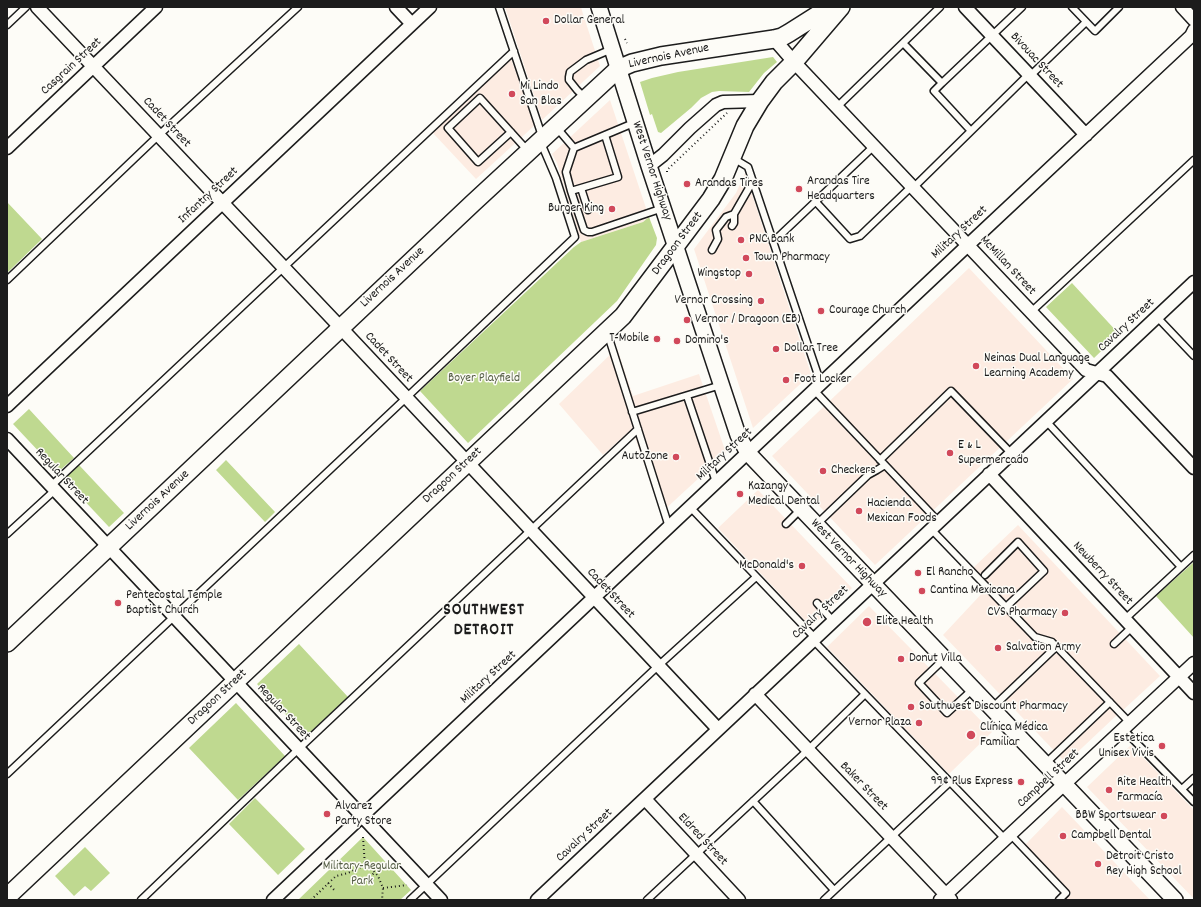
<!DOCTYPE html>
<html>
<head>
<meta charset="utf-8">
<style>
	body { margin:0 }
	#map { position:relative; width:1201px; height:907px; overflow:hidden; background:#fdfcf7; font-family:Dekko,sans-serif }
	canvas { display:block }
	.frame { position:absolute; inset:0; border:8px solid #1c1c1c; pointer-events:none }
</style>
</head>
<body>
<div id="map">
<canvas width="1201" height="907"></canvas>
<div class="frame"></div>
</div>
<script>
const g = document.querySelector('canvas').getContext('2d');
g.lineJoin = 'round';
function paint(path, color) {
  g.fillStyle = color;
  g.fill(path, 'evenodd');
}
function shape(rows) {
  const path = new Path2D();
  for (const r of rows) {
    path.moveTo(r[0], r[1]);
    for (let i = 2; i < r.length; i += 2) path.lineTo(r[i], r[i + 1]);
  }
  return path;
}
function strokePath(path, color, width, dash) {
  g.strokeStyle = color;
  g.lineWidth = width;
  g.lineCap = dash ? 'butt' : 'round';
  g.setLineDash(dash || []);
  g.stroke(path);
}
function write(font, color, halo, rows, align = 'center') {
  g.font = font + ' Dekko,sans-serif';
  g.lineWidth = 3;
  g.setLineDash([]);
  g.textBaseline = 'middle';
  g.strokeStyle = halo;
  g.fillStyle = color;
  for (const [text, x, y, turn = 0] of rows) {
    g.save();
    g.translate(x, y);
    g.rotate((+turn || 0) * Math.PI / 180);
    g.textAlign = isNaN(turn) ? turn : align;
    if (halo) g.strokeText(text, 0, 0);
    g.fillText(text, 0, 0);
    g.restore();
  }
}
paint(shape([
	[505,7,581,7,583,14,600,66,542,120],
	[511,59,535,125,476,179,432,132],
	[610,100,649,217,643,222,581,242,557,163,552,154],
	[745,173,811,374,753,428,694,249,736,193],
	[969,268,1073,379,875,565,772,456],
	[617,348,633,396,699,374,726,453,661,513,632,429,603,455,559,404],
	[758,490,852,588,811,627,718,528],
	[1018,525,1160,676,1122,711,1059,644,1033,635,973,568],
	[986,589,1034,639,1053,645,1118,714,1066,763,943,635],
	[869,606,992,732,949,774,827,647],
	[1131,745,1194,810,1194,899,1087,787],
	[1062,807,1099,846,1150,900,1065,900,1071,894,1024,846]
]), '#fdece2');
paint(shape([
	[773,57,777,62,764,73,749,92,719,91,712,92,701,98,691,108,661,133,658,132,652,114,650,115,640,82,652,78,678,72],
	[7,202,42,239,7,273],
	[649,217,657,238,656,245,617,301,468,443,420,391,574,247,581,242,643,222],
	[1072,283,1119,334,1094,358,1046,307],
	[29,409,74,458,58,472,13,424],
	[226,460,275,512,265,522,216,470],
	[79,465,124,513,109,527,64,479],
	[1194,562,1194,638,1156,596],
	[299,644,348,697,306,736,257,684],
	[236,703,285,756,238,800,189,748],
	[255,798,305,849,278,875,229,824],
	[363,837,411,890,400,900,298,900],
	[85,847,110,873,91,891,85,886,74,896,55,876]
]), '#bfd990');
const service = shape([
	[499,7,542,136],
	[1072,7,1095,31,1119,7],
	[7,25,26,7],
	[903,43,942,83,934,91,971,131],
	[1030,76,1086,22],
	[942,83,1022,7],
	[585,98,577,90,569,80,569,77,570,72,586,60,612,49],
	[837,107,940,7],
	[557,128,574,148,636,122],
	[511,132,478,162,448,128,480,98,528,151],
	[574,148,566,172,571,191,584,230,588,232,592,232,663,208],
	[733,158,748,167,821,384],
	[581,188,588,210],
	[913,188,1029,74],
	[571,191,618,177,605,135],
	[816,202,850,239,860,236,912,186],
	[732,226,734,223,734,214],
	[773,242,874,146],
	[712,250,718,239,716,230,726,217,734,214,753,181],
	[7,280,159,135,298,7],
	[1031,312,1194,160],
	[1157,317,1194,356],
	[607,332,669,527],
	[814,390,939,522],
	[687,396,716,482],
	[632,412,721,385],
	[1046,421,1181,567],
	[880,460,951,391,1011,453],
	[51,486,514,51],
	[690,507,815,638],
	[786,524,801,509],
	[817,524,868,475,877,470,885,465],
	[931,529,1033,635,1035,637,1052,642,1130,723],
	[7,534,55,490],
	[985,575,1018,542,1044,571,1006,607],
	[817,603,833,621],
	[1125,619,1194,555],
	[813,640,1005,839],
	[1114,644,1132,627],
	[944,659,919,683,947,713,973,689],
	[991,709,1057,646],
	[1123,729,1194,802],
	[1046,763,1110,702],
	[7,774,406,398,575,237,556,178,541,143],
	[1182,789,1194,778],
	[753,801,834,890],
	[1010,834,1066,893,1059,900],
	[141,900,288,759,638,429],
	[410,900,658,666,756,577],
	[647,900,808,750,865,694],
	[824,900,950,782]
]);
const minor = shape([
	[37,7,341,328,718,729],
	[396,7,412,24],
	[965,7,1086,135],
	[1182,7,1194,20],
	[774,39,794,62,1086,370,1107,376,1194,468],
	[7,148,156,7],
	[649,166,663,155,690,128,716,105,723,102,760,101],
	[7,406,430,7],
	[7,439,441,900],
	[989,474,1194,693],
	[755,694,951,900],
	[645,799,739,900],
	[273,900,968,245,1191,36,1194,30],
	[537,900,1194,282],
	[940,900,1194,663]
]);
const tertiary = shape([
	[599,7,649,166,738,435,748,453,1175,900]
]);
const secondary = shape([
	[7,643,473,203,618,69,632,63,661,56,774,39,782,37,789,33,830,7],
	[7,897,623,316,711,199,723,179,745,126,760,101,774,82,794,62,841,7]
]);
strokePath(service, '#1c1c1c', 9);
strokePath(minor, '#1c1c1c', 15);
strokePath(tertiary, '#1c1c1c', 18);
strokePath(secondary, '#1c1c1c', 20);
strokePath(shape([
	[625,39,627,43],
	[667,172,667,170,727,113],
	[363,837,365,866],
	[367,880,375,872],
	[328,883,335,891],
	[383,888,407,885],
	[311,900,336,876,348,873,358,868,365,866,371,868,378,876,383,888,382,900]
]), '#1c1c1c', 2, [1, 3]);
strokePath(service, '#fdfcf7', 6);
strokePath(minor, '#fdfcf7', 12);
strokePath(tertiary, '#fdfcf7', 15);
strokePath(secondary, '#fdfcf7', 17);
for (const [x, y, r, color] of [
	[546,21,4,"#d1495b"],
	[512,94,4,"#d1495b"],
	[687,184,4,"#d1495b"],
	[799,189,4,"#d1495b"],
	[612,209,4,"#d1495b"],
	[741,240,4,"#d1495b"],
	[746,258,4,"#d1495b"],
	[749,274,4,"#d1495b"],
	[761,301,4,"#d1495b"],
	[821,311,4,"#d1495b"],
	[687,320,4,"#d1495b"],
	[657,339,4,"#d1495b"],
	[677,341,4,"#d1495b"],
	[776,349,4,"#d1495b"],
	[976,366,4,"#d1495b"],
	[786,380,4,"#d1495b"],
	[950,453,4,"#d1495b"],
	[676,457,4,"#d1495b"],
	[823,471,4,"#d1495b"],
	[740,494,4,"#d1495b"],
	[859,511,4,"#d1495b"],
	[802,566,4,"#d1495b"],
	[918,573,4,"#d1495b"],
	[922,591,4,"#d1495b"],
	[118,603,4,"#d1495b"],
	[1065,613,4,"#d1495b"],
	[867,622,5,"#d1495b"],
	[998,648,4,"#d1495b"],
	[901,659,4,"#d1495b"],
	[911,707,4,"#d1495b"],
	[919,723,4,"#d1495b"],
	[971,735,5,"#d1495b"],
	[1162,746,4,"#d1495b"],
	[1021,782,4,"#d1495b"],
	[1109,790,4,"#d1495b"],
	[327,814,4,"#d1495b"],
	[1164,816,4,"#d1495b"],
	[1063,836,4,"#d1495b"],
	[1098,864,4,"#d1495b"]
]) {
  const dot = new Path2D();
  dot.arc(x, y, r, 0, 2 * Math.PI);
  g.fillStyle = color;
  g.fill(dot);
  strokePath(dot, '#fdfcf7', 1.5);
}
write('13px', '#1c1c1c', '#fdfcf7', [
	["Dollar General",554,21],
	["Mi Lindo",520,87],
	["San Blas",520,102],
	["Arandas Tire",807,182],
	["Headquarters",807,197],
	["Arandas Tires",695,184],
	["Burger King",604,209,"right"],
	["PNC Bank",749,240],
	["Town Pharmacy",754,258],
	["Wingstop",741,274,"right"],
	["Vernor Crossing",753,301,"right"],
	["Courage Church",829,311],
	["Vernor / Dragoon (EB)",695,320],
	["T-Mobile",649,339,"right"],
	["Domino's",685,341],
	["Dollar Tree",784,349],
	["Neinas Dual Language",984,359],
	["Learning Academy",984,374],
	["Foot Locker",794,380],
	["E & L",958,446],
	["Supermercado",958,461],
	["AutoZone",668,457,"right"],
	["Checkers",831,471],
	["Kazangy",748,487],
	["Medical Dental",748,502],
	["Hacienda",867,504],
	["Mexican Foods",867,519],
	["McDonald's",794,566,"right"],
	["El Rancho",926,573],
	["Cantina Mexicana",930,591],
	["Pentecostal Temple",126,596],
	["Baptist Church",126,611],
	["CVS Pharmacy",1057,613,"right"],
	["Elite Health",876,622],
	["Salvation Army",1006,648],
	["Donut Villa",909,659],
	["Southwest Discount Pharmacy",919,707],
	["Vernor Plaza",911,723,"right"],
	["Clínica Médica",980,728],
	["Familiar",980,743],
	["Estetica",1154,739,"right"],
	["Unisex Vivis",1154,754,"right"],
	["99¢ Plus Express",1013,782,"right"],
	["Rite Health",1117,783],
	["Farmacía",1117,798],
	["Alvarez",335,807],
	["Party Store",335,822],
	["BBW Sportswear",1156,816,"right"],
	["Campbell Dental",1071,836],
	["Detroit Cristo",1106,857],
	["Rey High School",1106,872]
], 'left');
write('13px', '#1c1c1c', '#fdfcf7', [
	["Livernois Avenue",669,57,-12],
	["Bivouac Street",1036,61,47],
	["Casgrain Street",72,67,-43],
	["Cadet Street",166,123,47],
	["West Vernor Highway",651,171,72],
	["Infantry Street",209,196,-43],
	["Military Street",960,233,-43],
	["Dragoon Street",678,244,-53],
	["McMillan Street",1007,266,47],
	["Livernois Avenue",393,278,-43],
	["Cavalry Street",1127,326,-43],
	["Cadet Street",388,358,47],
	["Military Street",725,455,-43],
	["Dragoon Street",453,476,-43],
	["Regular Street",61,477,47],
	["Livernois Avenue",158,501,-43],
	["West Vernor Highway",848,559,46],
	["Newberry Street",1102,574,47],
	["Cadet Street",610,594,47],
	["Cavalry Street",821,613,-43],
	["Military Street",489,678,-43],
	["Dragoon Street",218,698,-43],
	["Regular Street",283,713,47],
	["Campbell Street",1049,779,-43],
	["Baker Street",863,787,46],
	["Cavalry Street",585,836,-43],
	["Eldred Street",702,840,47]
]);
write('13px', '#555e45', '#fdfcf7', [
	["Boyer Playfield",484,379],
	["Military-Regular",362,867],
	["Park",362,882]
]);
g.letterSpacing = '1px';
write('bold 17px', '#1c1c1c', '#fdfcf7', [
	["SOUTHWEST",484,612],
	["DETROIT",484,632]
]);
g.letterSpacing = '0px';
</script>
</body>
</html>
